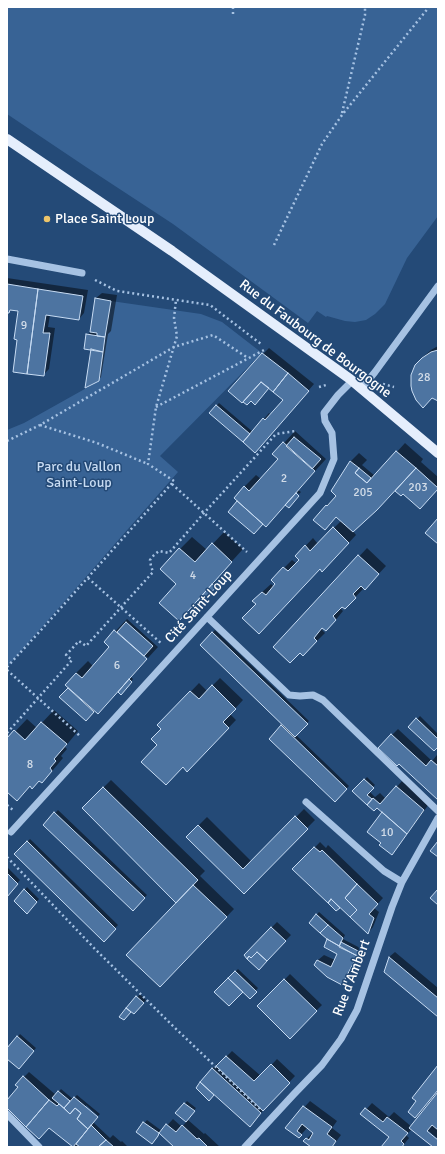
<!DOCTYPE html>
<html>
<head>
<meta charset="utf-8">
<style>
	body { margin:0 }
	#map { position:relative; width:445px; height:1154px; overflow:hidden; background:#244a77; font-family:Signika,sans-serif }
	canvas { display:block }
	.frame { position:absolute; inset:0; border:8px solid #fff; pointer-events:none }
</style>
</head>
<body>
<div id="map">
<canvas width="445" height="1154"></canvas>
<div class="frame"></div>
</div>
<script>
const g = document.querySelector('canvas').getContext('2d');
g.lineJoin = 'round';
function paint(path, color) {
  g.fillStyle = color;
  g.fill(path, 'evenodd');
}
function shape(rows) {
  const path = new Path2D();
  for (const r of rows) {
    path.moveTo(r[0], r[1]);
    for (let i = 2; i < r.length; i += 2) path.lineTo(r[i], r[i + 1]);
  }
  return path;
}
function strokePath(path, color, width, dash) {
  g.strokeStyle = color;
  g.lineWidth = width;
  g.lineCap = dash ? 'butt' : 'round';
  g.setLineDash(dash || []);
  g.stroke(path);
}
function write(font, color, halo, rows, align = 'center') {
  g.font = font + ' Signika,sans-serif';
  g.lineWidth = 3;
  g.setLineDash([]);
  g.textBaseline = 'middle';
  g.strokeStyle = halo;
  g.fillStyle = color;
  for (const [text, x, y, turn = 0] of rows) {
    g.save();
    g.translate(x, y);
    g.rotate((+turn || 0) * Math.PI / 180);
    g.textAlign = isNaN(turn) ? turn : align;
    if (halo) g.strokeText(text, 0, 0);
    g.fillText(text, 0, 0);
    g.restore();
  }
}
paint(shape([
	[7,7,438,7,438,216,407,258,385,304,375,314,366,320,355,322,345,321,327,316,326,317,317,311,308,323,173,224,86,167,7,114],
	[111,301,201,314,222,322,262,353,160,456,178,472,7,667,7,430,24,423,99,381]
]), '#386395');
paint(shape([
	[7,278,88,290,84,313,79,319,50,315,48,327,55,328,49,369,43,375,19,339,19,311,12,309,9,312,7,312],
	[102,293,117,295,111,331,108,334,101,377,98,380,92,349,87,335,91,332,96,298],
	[438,346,438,400,422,358,431,350],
	[269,348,314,384,261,446,210,413,219,403,253,432,269,413,271,415,284,400,269,387,251,400,247,404,243,401,263,354],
	[295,431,326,459,298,490,301,492,299,494,297,492,295,494,298,496,286,504,266,525,263,523,230,512,239,501,244,487,256,475,261,479,279,459,284,443],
	[405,443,423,459,421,462,438,477,438,488,403,492,401,495,395,490,353,531,356,535,330,563,257,604,261,593,271,584,274,587,277,584,272,580,292,560,296,563,300,560,296,556,313,538,318,544,341,521,337,516,325,529,315,520,327,505,338,496,332,491,351,461,359,453,367,460,362,465,375,476],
	[224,532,243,549,214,581,217,584,202,602,198,599,180,549,192,537,207,550],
	[367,548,386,566,373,580,360,585,363,589,345,608,342,606,340,608,343,611,334,622,322,627,321,629,325,633,303,655,300,652,275,647],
	[127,619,158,647,148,658,122,635,121,637,146,660,131,677,133,679,124,691,121,694,118,691,98,713,95,710,89,717,60,697,69,688,66,685,76,673,88,661,93,666,111,647,105,642],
	[215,630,309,721,296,735,349,786,335,801,270,738,283,724,201,645],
	[220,678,243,700,230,714,236,720,195,763,158,745,163,729,159,725,199,683,207,691],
	[54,710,78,731,65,747,67,749,61,756,63,758,53,770,42,782,40,780,32,788,30,786,17,800,7,791,7,740,27,719,37,728],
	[420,716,438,734,438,745,410,727],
	[398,729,432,761,437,755,438,756,438,798,399,763,379,748],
	[367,777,375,785,369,791,375,797,380,793,386,799,402,781,429,804,397,848,392,854,382,842,384,812,377,807,374,810,354,791],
	[111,780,205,871,200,876,234,909,160,986,177,903,83,808],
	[304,809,315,820,244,892,187,837,207,817,252,862],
	[58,810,147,895,133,910,44,825],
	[30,839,118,925,104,940,16,854],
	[320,842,326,848,328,845,383,898,374,908,379,912,373,927,368,933,340,906,336,909,294,869],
	[8,868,20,880,7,896,7,869],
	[27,887,39,899,30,910,16,901],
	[319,912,345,935,343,939,364,950,363,953,360,956,359,955,347,978,341,983,315,965,318,960,324,955,335,960,339,954,328,940,310,923],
	[277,922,291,935,259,968,245,955],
	[395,952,438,988,438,1016,389,957],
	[238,969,258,988,250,998,243,991,216,992],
	[290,974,322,1005,290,1037,259,1006],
	[140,994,146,1000,137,1011,131,1011,126,1016,121,1016],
	[20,1034,36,1048,21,1065,7,1058,7,1050],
	[232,1051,261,1076,277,1059,295,1076,266,1107,255,1120,214,1094,209,1099,197,1088,213,1068,218,1063,219,1064],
	[29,1072,56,1095,61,1089,73,1099,77,1095,100,1114,98,1116,86,1105,86,1108,93,1122,110,1138,113,1135,121,1142,122,1141,128,1147,74,1147,49,1127,7,1106,7,1101,19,1087,24,1077],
	[438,1093,438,1139,424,1127,422,1128,438,1141,438,1145,436,1147,412,1129,406,1135,409,1138,402,1147,383,1147,391,1137,362,1114,372,1103,389,1117,394,1112,412,1127],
	[187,1101,196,1108,187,1119,204,1134,205,1133,220,1147,176,1147,159,1132,154,1140,137,1131,147,1120,162,1131,173,1119,182,1127,187,1121,177,1113],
	[310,1101,337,1121,332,1128,341,1135,332,1147,313,1147,305,1141,313,1132,307,1128,299,1137,286,1127]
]), '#0007');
const building = shape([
	[7,284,38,289,27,374,13,372,17,340,14,339,18,311,10,310,9,313,7,313,7,284],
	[38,289,83,296,79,320,46,315,43,333,50,333,44,376,27,374,38,289],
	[95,298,111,301,105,337,97,336,97,333,90,332,95,298],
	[86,334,105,337,103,352,84,349,86,334],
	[91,349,103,352,99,381,85,388,91,349],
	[438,350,438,401,432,398,423,408,416,400,412,391,411,386,411,375,415,365,422,358,431,352,438,350],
	[262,353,288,373,273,392,261,382,242,403,228,391,262,353],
	[288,373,309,391,255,453,243,442,263,418,265,420,283,400,273,392,288,373],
	[261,382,269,388,255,405,251,401,247,405,243,402,261,382],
	[216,405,250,434,243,442,209,413,216,405],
	[294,437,321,459,312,469,286,446,294,437],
	[283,442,315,471,266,527,234,498,244,486,249,491,278,459,272,454,283,442],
	[396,451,416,468,377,510,353,532,336,517,325,530,313,520,326,505,327,506,336,496,331,491,350,461,359,468,355,473,367,483,396,451],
	[359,468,371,478,367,483,355,473,359,468],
	[416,468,438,488,438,489,420,509,403,494,401,496,395,491,416,468],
	[296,493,299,496,289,508,285,505,296,493],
	[237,501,263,524,254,534,228,512,237,501],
	[438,518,438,544,425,533,438,518],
	[333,527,349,543,322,572,320,569,259,634,242,618,256,604,252,601,262,592,266,595,275,584,271,580,283,567,288,571,299,560,295,556,305,545,310,551,333,527],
	[212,543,232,562,179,621,159,603,176,584,160,569,179,548,195,562,212,543],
	[358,555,379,574,365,590,361,586,353,594,356,598,345,609,342,607,333,616,336,620,326,631,322,628,314,638,317,641,303,656,300,653,290,663,273,647,358,555],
	[212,584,216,587,202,603,198,600,212,584],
	[126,622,153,646,144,656,117,632,126,622],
	[114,630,147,659,98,714,65,685,76,673,82,678,109,647,104,642,114,630],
	[212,632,308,724,295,737,200,645,212,632],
	[129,679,132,682,121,695,118,692,129,679],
	[212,685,236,709,223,722,229,728,187,772,183,767,166,785,141,762,157,745,151,739,161,729,157,725,190,691,199,699,212,685],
	[68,688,94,712,86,721,59,697,68,688],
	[416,718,438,739,438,747,434,751,408,727,416,718],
	[41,722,67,744,54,759,56,761,50,768,52,771,42,783,39,781,32,789,30,786,17,801,7,792,7,738,14,730,25,740,41,722],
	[281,725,347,789,335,802,269,739,281,725],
	[391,734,426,766,431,760,438,766,438,800,399,764,397,766,378,748,391,734],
	[364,779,374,788,367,795,372,799,367,805,352,791,364,779],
	[396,786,424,810,407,834,377,808,374,811,367,805,373,798,380,804,396,786],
	[103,787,198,880,176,903,82,808,103,787],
	[54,812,145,898,133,911,43,825,54,812],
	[382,812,407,834,392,855,379,845,381,843,367,832,382,812],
	[295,816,308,829,244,894,186,837,198,825,243,869,295,816],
	[27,841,116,929,104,942,14,854,27,841],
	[438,841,438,857,430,851,438,841],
	[314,847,320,852,322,850,357,884,345,898,357,910,350,917,331,899,328,903,292,869,314,847],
	[7,873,18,884,7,897,7,873],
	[357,884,378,904,369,914,374,918,368,934,350,917,357,910,345,898,357,884],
	[193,885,227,917,160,987,126,955,193,885],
	[24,889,37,902,27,914,14,901,24,889],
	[438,889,438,905,430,898,438,889],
	[331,899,340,908,336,911,328,903,331,899],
	[316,914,328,925,320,933,309,923,316,914],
	[328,925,343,938,339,946,327,939,320,933,328,925],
	[271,927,286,941,267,961,257,952,251,958,249,956,247,959,244,955,271,927],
	[327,939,357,956,342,985,327,977,314,965,317,960,331,967,337,954,324,947,327,939],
	[341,942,362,953,360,957,339,947,341,942],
	[257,952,267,961,259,970,247,959,249,956,251,958,257,952],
	[389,957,438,998,438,1017,384,972,389,957],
	[235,971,257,992,250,999,228,978,235,971],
	[228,978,243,992,229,1006,214,992,228,978],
	[284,979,317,1011,290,1039,257,1006,284,979],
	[136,996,144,1003,134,1014,126,1008,136,996],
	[126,1008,131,1012,124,1020,119,1017,126,1008],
	[17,1036,34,1051,19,1069,7,1059,7,1048,17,1036],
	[226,1056,254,1081,271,1064,290,1083,263,1111,216,1066,226,1056],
	[438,1065,438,1090,415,1118,408,1112,416,1101,412,1098,438,1065],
	[212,1068,261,1113,250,1127,200,1082,212,1068],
	[23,1076,49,1100,26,1127,7,1108,7,1100,18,1087,15,1085,23,1076],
	[200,1082,214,1095,209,1101,196,1088,200,1082],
	[58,1091,70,1101,64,1108,52,1098,58,1091],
	[438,1092,438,1130,432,1125,427,1131,438,1140,438,1145,437,1147,433,1147,409,1128,438,1092],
	[74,1097,98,1117,88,1129,77,1119,81,1113,75,1108,70,1114,64,1108,74,1097],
	[49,1100,57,1106,59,1104,70,1114,75,1108,81,1113,77,1119,88,1129,73,1147,49,1128,39,1139,26,1127,49,1100],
	[184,1103,195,1111,186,1122,175,1113,184,1103],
	[303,1106,332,1127,327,1134,336,1141,332,1147,311,1147,303,1141,306,1138,309,1140,313,1133,302,1124,297,1131,302,1135,299,1138,285,1128,303,1106],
	[365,1108,383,1122,387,1117,408,1133,401,1141,404,1144,402,1147,381,1147,389,1137,360,1114,365,1108],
	[143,1122,159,1133,158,1136,152,1144,136,1132,143,1122],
	[166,1124,176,1132,182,1125,197,1139,199,1138,208,1147,174,1147,159,1133,166,1124],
	[91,1125,106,1140,98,1147,80,1147,76,1144,91,1125],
	[106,1140,114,1147,98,1147,106,1140]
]);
paint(building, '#4d74a1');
strokePath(building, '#c8dcf3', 1);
strokePath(shape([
	[233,7,233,15],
	[342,113,365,15,365,7],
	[274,245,322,144,342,115,429,7],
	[95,280,117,291,210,305,261,344],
	[383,384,394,387],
	[319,387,326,385],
	[156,407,264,350],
	[40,425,97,443,148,464],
	[7,441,40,425,174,347,213,335,248,358],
	[172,484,247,552],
	[88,578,162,644],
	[7,667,42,629,174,481,148,464,156,407,177,336,174,318,176,300],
	[7,670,80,736],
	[7,733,72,660,66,655,79,641,86,646,153,572,151,566,150,560,154,555,159,551,169,553,204,513,276,434,295,431],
	[7,805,13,810],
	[7,857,95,949,174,1027,260,1109]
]), '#a6c2e3', 2.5, [2, 3]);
strokePath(shape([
	[7,259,82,273],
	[362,388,375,372,438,286],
	[207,617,289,695,300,696,313,695,323,700,438,811],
	[306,802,384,871,402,882],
	[11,832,320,493,334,459,332,433,325,421,324,413,338,395,352,381],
	[7,1114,39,1147],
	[245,1147,294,1094,322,1065,341,1039,357,1010,392,907,402,882,438,818]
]), '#a6c2e3', 7);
strokePath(shape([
	[7,139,172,251,350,379,438,453]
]), '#e5eefc', 10);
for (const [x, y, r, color] of [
	[47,219,4,"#edc56a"]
]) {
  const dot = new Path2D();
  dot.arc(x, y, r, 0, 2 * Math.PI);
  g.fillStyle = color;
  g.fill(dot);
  strokePath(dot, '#244a77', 1.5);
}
write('12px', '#d2dce8', null, [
	["9",24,326],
	["28",424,378],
	["2",284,479],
	["203",418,488],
	["205",363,493],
	["4",193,576],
	["6",117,666],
	["8",30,765],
	["10",387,833]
]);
write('14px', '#fff', '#244a77', [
	["Place Saint Loup",55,219]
], 'left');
write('14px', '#fff', '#244a77', [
	["Rue du Faubourg de Bourgogne",315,339,37],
	["Cité Saint-Loup",199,607,-48],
	["Rue d'Ambert",352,978,-69]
]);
write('14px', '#c8dcf3', '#244a77', [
	["Parc du Vallon",79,467],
	["Saint-Loup",79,483]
]);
</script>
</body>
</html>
